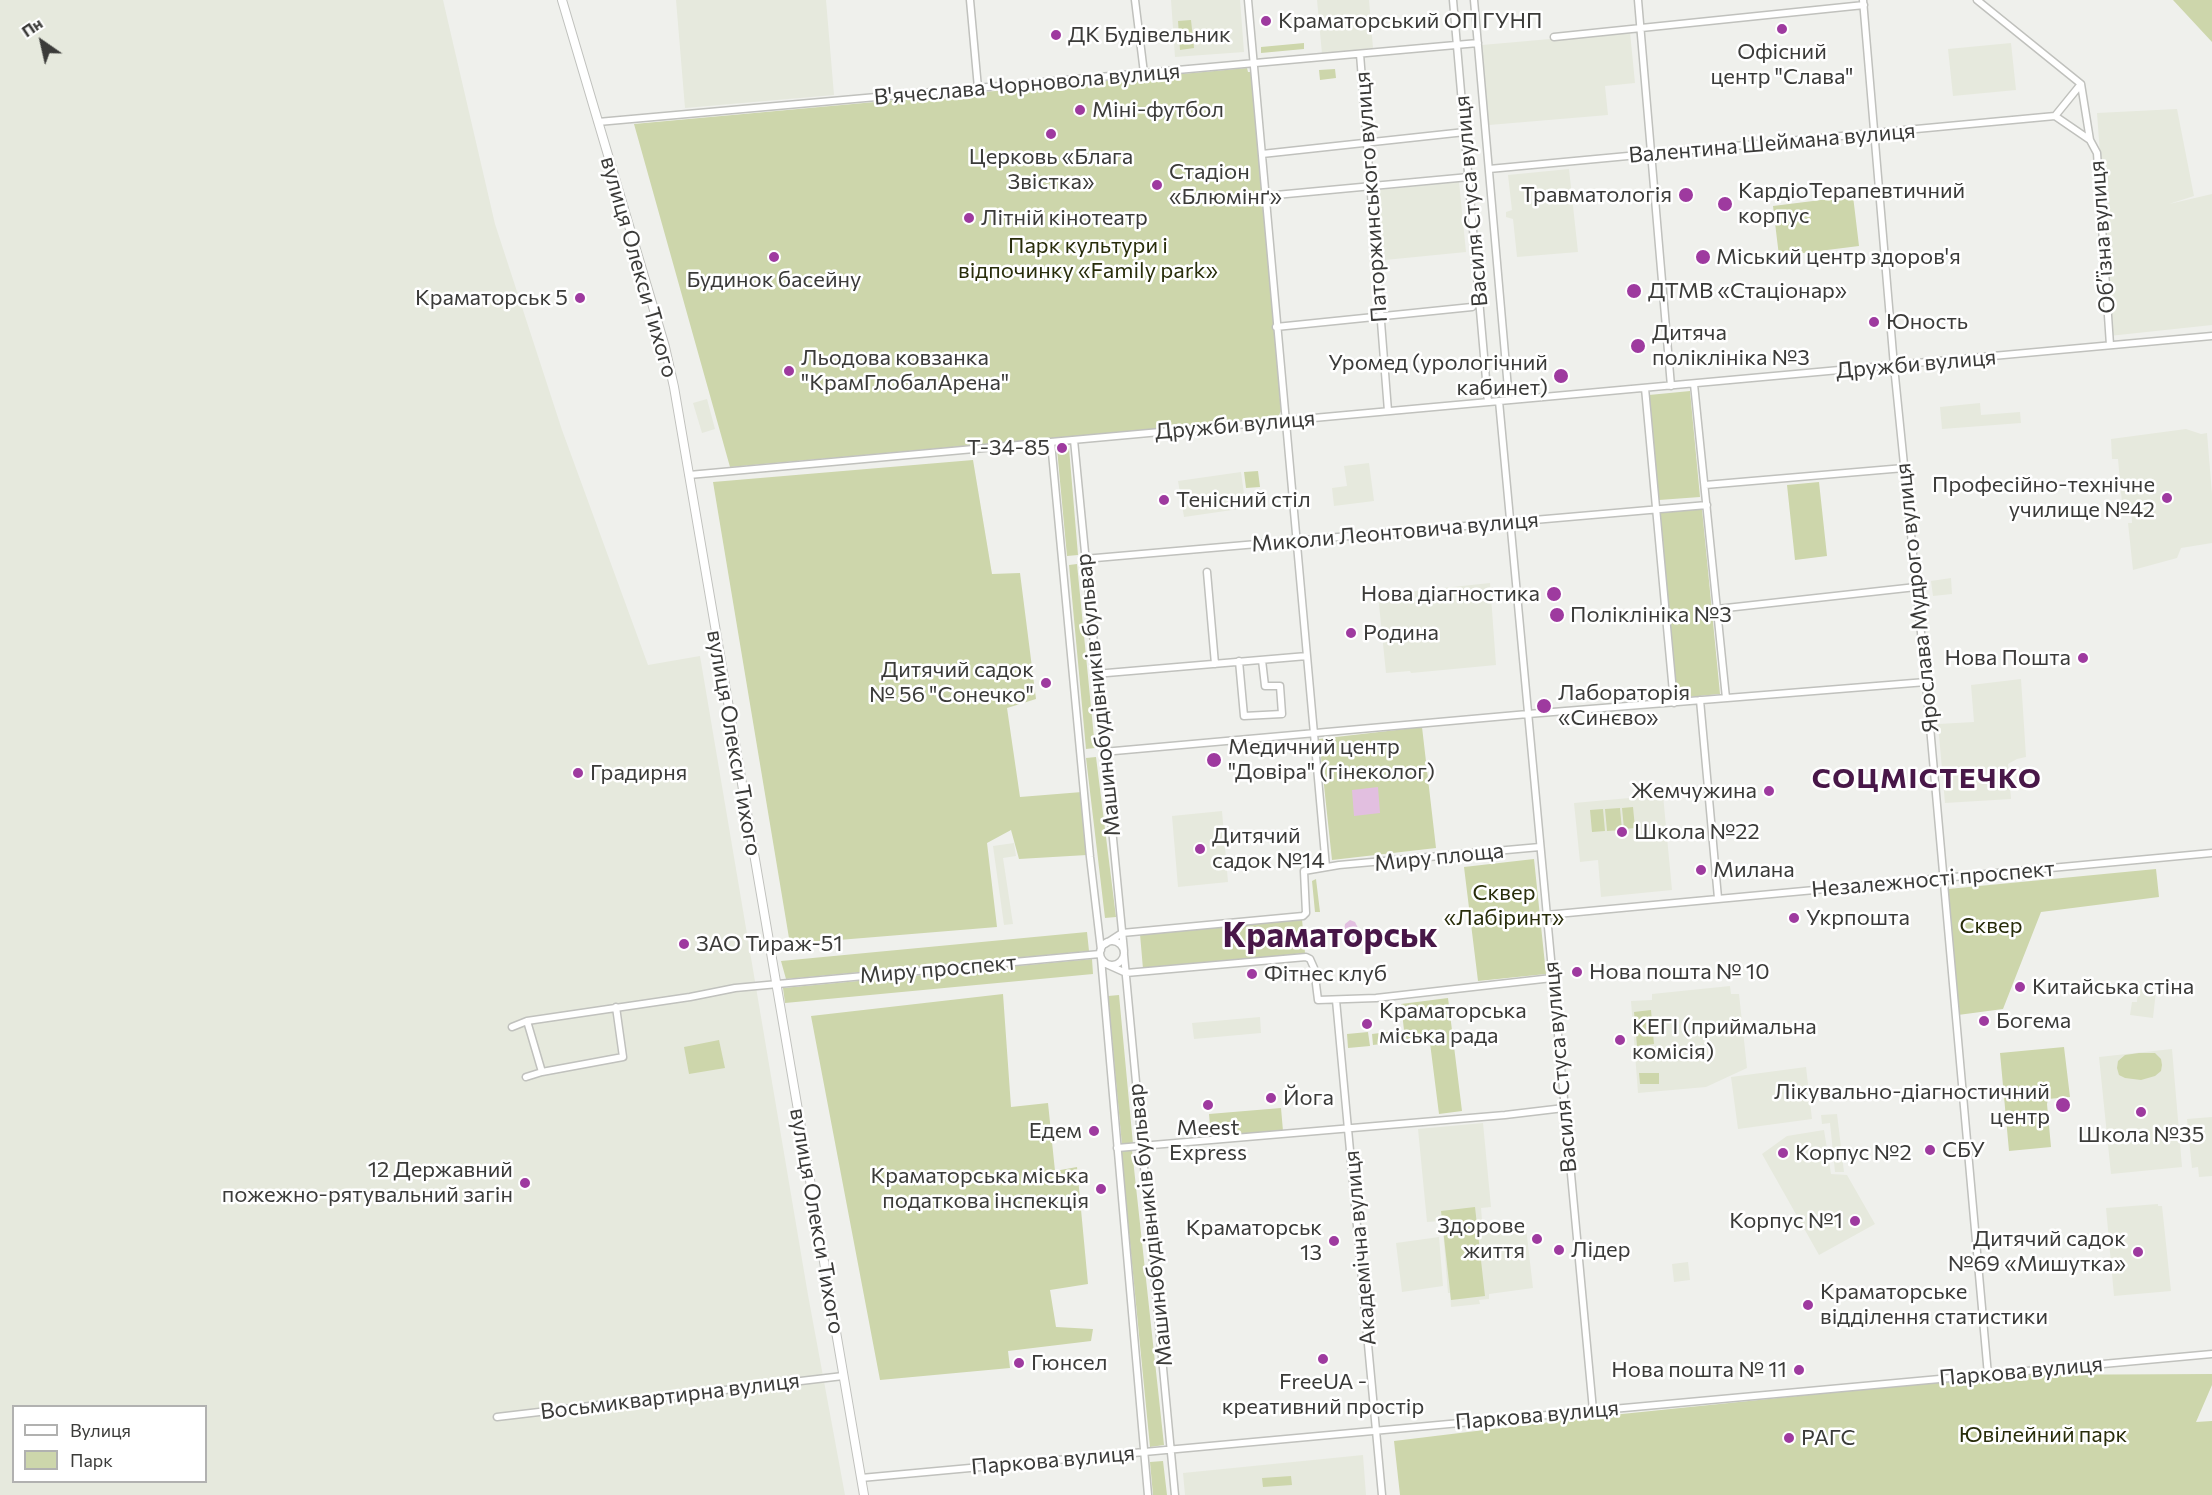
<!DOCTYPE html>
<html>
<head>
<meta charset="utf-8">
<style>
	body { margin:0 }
	#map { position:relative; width:2212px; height:1495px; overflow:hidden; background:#eff0ec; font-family:Commissioner,sans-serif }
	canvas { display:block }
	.legend { position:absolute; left:12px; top:1405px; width:195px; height:78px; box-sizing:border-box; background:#fff; border:2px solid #b1b1b0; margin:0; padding:8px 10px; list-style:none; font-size:18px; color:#3b3b39 }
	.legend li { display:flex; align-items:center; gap:12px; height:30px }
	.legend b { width:30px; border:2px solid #b1b1b0 }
	.north { position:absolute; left:12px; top:12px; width:60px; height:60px; -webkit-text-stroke:4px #fff; paint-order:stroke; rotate:326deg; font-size:16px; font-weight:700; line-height:24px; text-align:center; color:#3b3b39 }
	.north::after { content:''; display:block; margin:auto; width:21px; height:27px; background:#3b3b39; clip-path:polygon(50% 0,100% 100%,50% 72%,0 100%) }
</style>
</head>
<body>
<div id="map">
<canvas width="2212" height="1495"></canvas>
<ul class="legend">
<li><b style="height:8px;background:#fff"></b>Вулиця</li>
<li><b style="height:16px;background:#cdd6ab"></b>Парк</li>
</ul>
<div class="north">Пн</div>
</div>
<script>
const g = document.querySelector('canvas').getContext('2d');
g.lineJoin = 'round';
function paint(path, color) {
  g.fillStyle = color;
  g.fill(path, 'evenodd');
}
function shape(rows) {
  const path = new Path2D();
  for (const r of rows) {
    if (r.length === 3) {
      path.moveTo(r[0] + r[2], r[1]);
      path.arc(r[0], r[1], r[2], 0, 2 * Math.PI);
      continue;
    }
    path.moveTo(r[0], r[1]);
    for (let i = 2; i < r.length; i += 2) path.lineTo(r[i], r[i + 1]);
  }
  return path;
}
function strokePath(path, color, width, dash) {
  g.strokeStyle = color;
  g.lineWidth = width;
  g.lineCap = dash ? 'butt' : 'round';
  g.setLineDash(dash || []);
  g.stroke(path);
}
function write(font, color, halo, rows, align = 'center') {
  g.font = font + ' Commissioner,sans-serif';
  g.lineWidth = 5;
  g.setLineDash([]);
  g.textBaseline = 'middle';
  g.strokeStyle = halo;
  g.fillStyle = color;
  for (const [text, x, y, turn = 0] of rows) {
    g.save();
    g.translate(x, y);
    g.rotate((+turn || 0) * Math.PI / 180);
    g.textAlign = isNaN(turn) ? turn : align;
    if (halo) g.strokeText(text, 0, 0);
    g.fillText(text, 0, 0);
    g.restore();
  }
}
paint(shape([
	[0,0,443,0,495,224,562,430,648,665,700,656,808,1295,845,1495,0,1495],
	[14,1406,206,1406,206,1482,14,1482],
	[676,0,826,0,834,95,685,108],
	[1171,0,1240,0,1244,52,1175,57],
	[1317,0,1369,0,1373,48,1322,54],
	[1630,32,1635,83,1605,86,1608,115,1489,125,1482,45],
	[2011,43,2016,90,1953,96,1948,49],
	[2177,109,2194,196,2169,204,2212,194,2212,325,2109,336,2105,222,2097,113],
	[1569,169,1578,252,1517,257,1513,219,1506,217,1506,212,1512,210,1508,175],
	[1459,182,1466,252,1385,260,1378,190],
	[707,399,715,429,702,433,693,403],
	[1980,403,1981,415,2020,412,2021,423,1942,429,1940,407],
	[2186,429,2201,434,2207,433,2212,494,2212,543,2181,548,2177,558,2133,570,2128,523,2132,523,2131,502,2122,503,2118,459,2112,459,2111,439],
	[1369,463,1374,501,1334,506,1332,488,1347,486,1344,466],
	[1241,472,1246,508,1184,517,1178,481],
	[1951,578,1952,594,1933,596,1931,581],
	[1490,583,1496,665,1411,673,1410,671,1386,673,1378,595],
	[2021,679,2026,757,2017,759,2008,764,2011,799,1945,803,1938,724,1974,722,1971,685],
	[1663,795,1672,890,1601,897,1598,860,1580,862,1574,803],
	[1222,811,1228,882,1178,887,1172,816],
	[1014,843,1016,856,1003,858,1013,924,1004,925,993,846],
	[1730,986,1731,994,1739,994,1747,1068,1706,1087,1638,1093,1631,1001,1652,1000,1652,994],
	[2138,989,2156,991,2153,1018,2130,1015,2132,1002,2137,1002],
	[1260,1017,1261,1033,1194,1039,1192,1023],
	[2172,1049,2182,1167,2111,1174,2099,1057],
	[1806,1067,1812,1119,1738,1129,1731,1077],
	[1837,1114,1844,1172,1835,1172,1830,1123,1822,1124,1821,1115],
	[2212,1117,2212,1176,2199,1177,2198,1167,2192,1168,2187,1119],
	[1483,1123,1491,1207,1481,1208,1483,1233,1526,1228,1533,1288,1489,1294,1489,1299,1479,1300,1480,1304,1451,1307,1450,1293,1448,1293,1443,1230,1440,1230,1440,1221,1427,1222,1418,1129],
	[1824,1130,1831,1174,1847,1175,1875,1224,1819,1255,1762,1154,1787,1136],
	[2158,1204,2158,1206,2162,1206,2171,1291,2114,1296,2106,1208],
	[1439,1237,1443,1286,1402,1292,1396,1243],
	[1688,1262,1690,1280,1674,1282,1672,1264],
	[1363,1455,1366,1495,1185,1495,1183,1473]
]), '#e6e9dd');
paint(shape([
	[2173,0,2212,0,2212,42],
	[1191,20,1194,48,1180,50,1178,21],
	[1304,43,1304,49,1261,53,1261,47],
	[1247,68,1248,72,1252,72,1281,411,1279,415,1275,418,730,467,634,124],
	[1335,69,1336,78,1320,80,1319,70],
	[1853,196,1859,246,1779,256,1773,206],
	[1690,391,1700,497,1659,500,1649,395],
	[1069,448,1078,555,1067,556,1057,449],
	[973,460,992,574,1020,573,1036,699,1007,708,1020,797,1082,792,1087,855,1019,859,1011,830,987,843,997,927,790,944,713,482],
	[1258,471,1260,487,1246,488,1244,472],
	[1819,482,1827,556,1795,560,1787,485],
	[1702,509,1720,694,1677,698,1656,513],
	[1077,564,1095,748,1086,749,1069,565],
	[1422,727,1436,848,1332,860,1319,739],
	[1096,757,1116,917,1105,918,1086,758],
	[1633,807,1635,828,1624,829,1622,808],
	[1620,808,1622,830,1607,831,1605,809],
	[1603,809,1605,831,1592,832,1590,810],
	[1534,859,1546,974,1478,981,1464,867],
	[2156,869,2159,897,2041,912,2003,1009,1958,1015,1948,889],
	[1316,879,1320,912,1315,912,1312,881],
	[1302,919,1305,953,1143,969,1140,934],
	[1087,932,1089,951,786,979,781,961],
	[1092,959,1093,974,785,1003,783,988],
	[1003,994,1011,1107,1048,1103,1055,1171,1077,1167,1088,1284,1050,1290,1056,1327,1093,1329,1091,1341,1008,1351,1010,1368,880,1380,811,1016],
	[1119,995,1133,1144,1122,1145,1108,996],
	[1448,998,1462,1111,1439,1114,1430,1043,1405,1039,1401,1004],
	[1651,1010,1654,1044,1637,1046,1634,1012],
	[1396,1031,1397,1042,1373,1045,1372,1034],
	[1368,1032,1370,1046,1348,1048,1347,1034],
	[719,1040,725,1068,689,1074,684,1047],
	[2064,1047,2070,1097,2048,1099,2047,1104,2051,1147,2009,1151,2000,1053],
	[2139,1053,2155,1053,2161,1059,2162,1065,2161,1071,2155,1076,2141,1080,2125,1078,2119,1075,2117,1068,2118,1061,2125,1055],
	[1639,1073,1659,1073,1659,1084,1640,1084],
	[1281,1108,1283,1131,1211,1137,1209,1114],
	[1132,1150,1164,1445,1150,1447,1121,1151],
	[1475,1207,1485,1296,1451,1300,1441,1211],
	[2212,1374,2212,1385,2196,1422,2212,1421,2212,1495,1400,1495,1394,1441,1583,1418,2002,1375],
	[1163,1461,1167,1495,1153,1495,1150,1462],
	[1291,1476,1292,1485,1263,1487,1262,1478]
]), '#cdd6ab');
paint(shape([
	[1378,787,1380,813,1354,816,1352,790],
	[1350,920,1355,922,1360,932,1357,942,1352,946,1346,940,1344,932,1345,924]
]), '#e2bfe0');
const minor = shape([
	[970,0,978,88],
	[1135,0,1144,73],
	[1248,0,1326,867],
	[1453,0,1488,402],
	[1474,0,1509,400],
	[1638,0,1671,386],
	[1863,0,1894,366,1926,682,1988,1375],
	[1977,0,2081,84,2090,140,2097,153,2110,345],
	[1554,37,1864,5],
	[1360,54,1388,411],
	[2081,84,2055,116,2090,140],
	[598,122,1478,43],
	[1262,154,1465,132],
	[1489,169,2055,116],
	[1265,196,1469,177],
	[1276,327,1472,307],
	[1694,384,1726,698],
	[1645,388,1674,703],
	[1499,401,1593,1410],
	[1074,440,1124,951],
	[1051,442,1090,857,1101,950],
	[689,475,2212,336],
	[1705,485,1904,468],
	[1084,559,1707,505],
	[1207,572,1215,664],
	[1717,609,1916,587],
	[1239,661,1244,716,1282,714,1280,686,1265,686,1262,660],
	[1095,674,1307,656],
	[1700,700,1718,898],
	[1103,752,1528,714,1926,682],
	[1546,915,2212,853],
	[1112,953,12],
	[1105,944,1122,933,1303,916,1306,913,1304,871,1339,865,1540,847],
	[1124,955,1175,1495],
	[1101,958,1148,1495],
	[1106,964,1126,973,1306,957,1310,959,1314,968,1318,1000,1376,998,1552,978],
	[1336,1000,1382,1495],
	[512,1027,527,1021,690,997,735,988,1100,954],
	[542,1072,623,1057,616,1007],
	[526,1077,542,1072,527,1021],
	[1117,1148,1505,1115,1564,1108],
	[497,1417,843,1376],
	[861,1478,2212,1354]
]);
const major = shape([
	[562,0,665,347,674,387,864,1495]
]);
strokePath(minor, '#c0c1bd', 9);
strokePath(major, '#c0c1bd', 10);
strokePath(minor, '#fff', 6);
strokePath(major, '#fff', 8);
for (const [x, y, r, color] of [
	[1266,21,6,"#9e3a9f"],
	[1782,29,6,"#9e3a9f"],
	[1056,35,6,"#9e3a9f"],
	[1080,110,6,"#9e3a9f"],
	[1051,134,6,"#9e3a9f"],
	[1157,185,6,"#9e3a9f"],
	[1686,195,8,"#9e3a9f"],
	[1725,204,8,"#9e3a9f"],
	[969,218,6,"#9e3a9f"],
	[774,257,6,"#9e3a9f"],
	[1703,257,8,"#9e3a9f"],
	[1634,291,8,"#9e3a9f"],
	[580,298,6,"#9e3a9f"],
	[1874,322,6,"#9e3a9f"],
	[1638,346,8,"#9e3a9f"],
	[789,371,6,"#9e3a9f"],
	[1561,376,8,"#9e3a9f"],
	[1062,448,6,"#9e3a9f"],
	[2167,498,6,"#9e3a9f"],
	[1164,500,6,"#9e3a9f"],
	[1554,594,8,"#9e3a9f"],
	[1557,615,8,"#9e3a9f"],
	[1351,633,6,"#9e3a9f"],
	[2083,658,6,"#9e3a9f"],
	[1046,683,6,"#9e3a9f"],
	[1544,706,8,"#9e3a9f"],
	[1214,760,8,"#9e3a9f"],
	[578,773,6,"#9e3a9f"],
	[1769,791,6,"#9e3a9f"],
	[1622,832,6,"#9e3a9f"],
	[1200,849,6,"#9e3a9f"],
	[1701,870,6,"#9e3a9f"],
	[1794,918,6,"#9e3a9f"],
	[684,944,6,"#9e3a9f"],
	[1577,972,6,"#9e3a9f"],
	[1252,974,6,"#9e3a9f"],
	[2020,987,6,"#9e3a9f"],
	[1984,1021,6,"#9e3a9f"],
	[1367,1024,6,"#9e3a9f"],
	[1620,1040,6,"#9e3a9f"],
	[1271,1098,6,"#9e3a9f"],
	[1208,1105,6,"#9e3a9f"],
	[2063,1105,8,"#9e3a9f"],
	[2141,1112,6,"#9e3a9f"],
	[1094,1131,6,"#9e3a9f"],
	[1930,1150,6,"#9e3a9f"],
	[1783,1153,6,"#9e3a9f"],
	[525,1183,6,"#9e3a9f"],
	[1101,1189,6,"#9e3a9f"],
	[1855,1221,6,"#9e3a9f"],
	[1537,1239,6,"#9e3a9f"],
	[1334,1241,6,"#9e3a9f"],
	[1559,1250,6,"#9e3a9f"],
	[2138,1252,6,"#9e3a9f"],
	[1808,1305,6,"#9e3a9f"],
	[1323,1359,6,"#9e3a9f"],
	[1019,1363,6,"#9e3a9f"],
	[1799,1370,6,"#9e3a9f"],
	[1789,1438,6,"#9e3a9f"]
]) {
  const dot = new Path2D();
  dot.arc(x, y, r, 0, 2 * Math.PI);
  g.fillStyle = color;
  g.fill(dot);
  strokePath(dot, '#fff', 2);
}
write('22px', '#3b3b39', '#fff', [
	["Краматорський ОП ГУНП",1278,21],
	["ДК Будівельник",1068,35],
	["Офісний",1782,52,"center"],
	["центр \"Слава\"",1782,77,"center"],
	["Міні-футбол",1092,110],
	["Церковь «Блага",1051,157,"center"],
	["Звістка»",1051,182,"center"],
	["Стадіон",1169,172],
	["«Блюмінґ»",1169,197],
	["КардіоТерапевтичний",1738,191],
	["корпус",1738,216],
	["Травматологія",1672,195,"right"],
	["Літній кінотеатр",981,218],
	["Міський центр здоров'я",1716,257],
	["Будинок басейну",774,280,"center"],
	["ДТМВ «Стаціонар»",1648,291],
	["Краматорськ 5",568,298,"right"],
	["Юность",1886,322],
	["Дитяча",1652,333],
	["поліклініка №3",1652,358],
	["Льодова ковзанка",801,358],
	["\"КрамГлобалАрена\"",801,383],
	["Уромед (урологічний",1548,363,"right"],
	["кабинет)",1548,388,"right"],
	["Т-34-85",1050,448,"right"],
	["Професійно-технічне",2155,485,"right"],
	["училище №42",2155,510,"right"],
	["Тенісний стіл",1176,500],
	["Нова діагностика",1540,594,"right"],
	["Поліклініка №3",1570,615],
	["Родина",1363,633],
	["Нова Пошта",2071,658,"right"],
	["Дитячий садок",1034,670,"right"],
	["№ 56 \"Сонечко\"",1034,695,"right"],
	["Лабораторія",1558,693],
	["«Синєво»",1558,718],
	["Медичний центр",1228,747],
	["\"Довіра\" (гінеколог)",1228,772],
	["Градирня",590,773],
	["Жемчужина",1757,791,"right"],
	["Школа №22",1634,832],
	["Дитячий",1212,836],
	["садок №14",1212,861],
	["Милана",1713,870],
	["Укрпошта",1806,918],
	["ЗАО Тираж-51",696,944],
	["Нова пошта № 10",1589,972],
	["Фітнес клуб",1264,974],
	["Китайська стіна",2032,987],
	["Краматорська",1379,1011],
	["міська рада",1379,1036],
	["Богема",1996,1021],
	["КЕГІ (приймальна",1632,1027],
	["комісія)",1632,1052],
	["Лікувально-діагностичний",2050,1092,"right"],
	["центр",2050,1117,"right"],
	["Йога",1283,1098],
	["Meest",1208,1128,"center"],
	["Express",1208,1153,"center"],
	["Едем",1082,1131,"right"],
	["Школа №35",2141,1135,"center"],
	["СБУ",1942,1150],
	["Корпус №2",1795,1153],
	["12 Державний",513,1170,"right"],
	["пожежно-рятувальний загін",513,1195,"right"],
	["Краматорська міська",1089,1176,"right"],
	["податкова інспекція",1089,1201,"right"],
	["Корпус №1",1843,1221,"right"],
	["Здорове",1525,1226,"right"],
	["життя",1525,1251,"right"],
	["Краматорськ",1322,1228,"right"],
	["13",1322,1253,"right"],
	["Дитячий садок",2126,1239,"right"],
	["№69 «Мишутка»",2126,1264,"right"],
	["Лідер",1571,1250],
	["Краматорське",1820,1292],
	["відділення статистики",1820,1317],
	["Гюнсел",1031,1363],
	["Нова пошта № 11",1787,1370,"right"],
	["FreeUA -",1323,1382,"center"],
	["креативний простір",1323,1407,"center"],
	["РАГС",1801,1438]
], 'left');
write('22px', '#3b3b39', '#fff', [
	["В'ячеслава Чорновола вулиця",1027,84,-5],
	["Валентина Шеймана вулиця",1772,143,-5],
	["Паторжинського вулиця",1371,197,-94],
	["Василя Стуса вулиця",1471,201,-95],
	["Об’їзна вулиця",2102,237,-94],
	["вулиця Олекси Тихого",639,267,74],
	["Дружби вулиця",1916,364,-5],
	["Дружби вулиця",1235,425,-5],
	["Миколи Леонтовича вулиця",1395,532,-5],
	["Ярослава Мудрого вулиця",1917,598,-96],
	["Машинобудівників бульвар",1098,695,-96],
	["вулиця Олекси Тихого",734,743,80],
	["Миру площа",1439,857,-6],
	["Незалежності проспект",1933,879,-5],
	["Миру проспект",938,969,-5],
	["Василя Стуса вулиця",1560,1067,-95],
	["вулиця Олекси Тихого",817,1221,80],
	["Машинобудівників бульвар",1150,1225,-96],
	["Академічна вулиця",1360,1248,-95],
	["Паркова вулиця",2021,1371,-5],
	["Восьмиквартирна вулиця",670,1396,-7],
	["Паркова вулиця",1537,1415,-5],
	["Паркова вулиця",1053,1460,-5]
]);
write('22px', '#282d0a', '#fff', [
	["Парк культури і",1088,246],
	["відпочинку «Family park»",1088,271],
	["Сквер",1504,893],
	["«Лабіринт»",1504,918],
	["Сквер",1991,926],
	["Ювілейний парк",2043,1435]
]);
g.letterSpacing = '1.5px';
write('bold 28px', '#481748', '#fff', [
	["СОЦМІСТЕЧКО",1927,779]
]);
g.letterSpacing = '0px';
write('bold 34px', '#481748', '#fff', [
	["Краматорськ",1330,936]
]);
</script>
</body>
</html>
